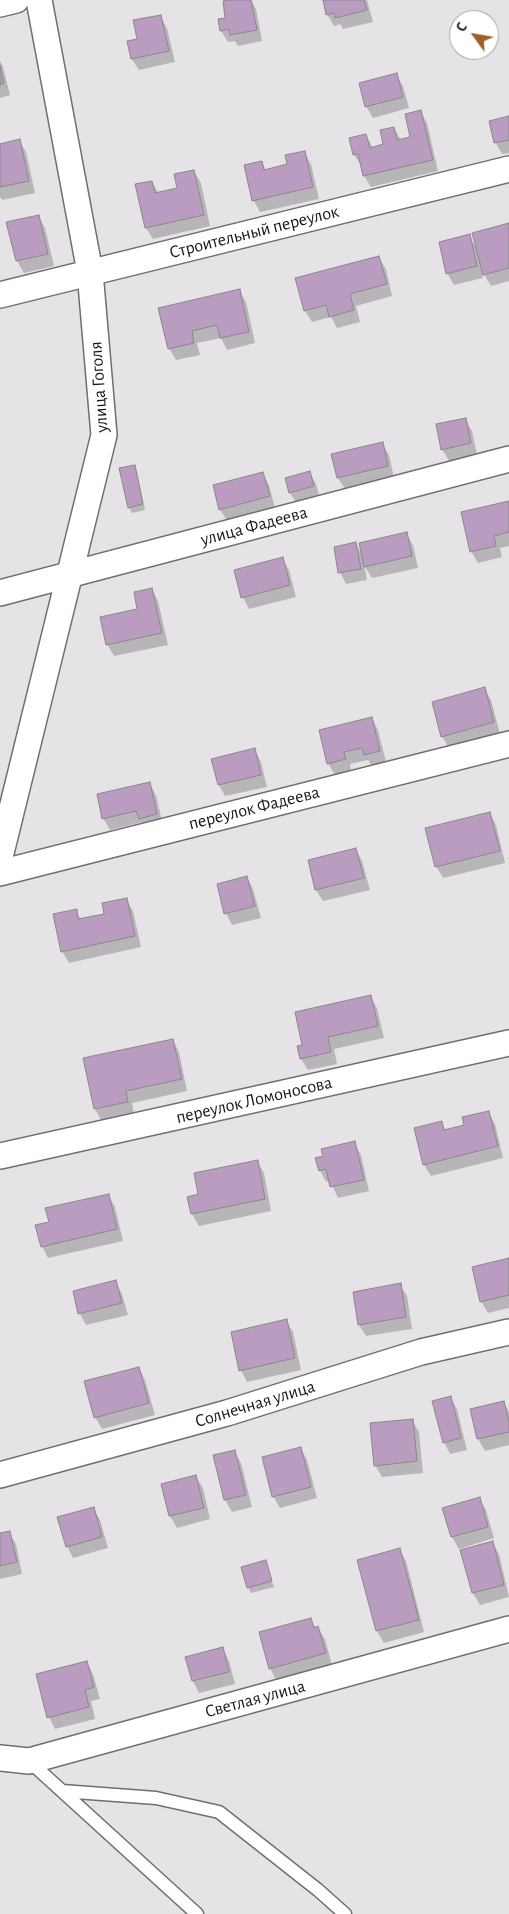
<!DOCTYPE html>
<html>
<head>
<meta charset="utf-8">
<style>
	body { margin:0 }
	#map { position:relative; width:509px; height:1914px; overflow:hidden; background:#e6e3e6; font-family:"Alegreya Sans",sans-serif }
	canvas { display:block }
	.north { position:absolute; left:449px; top:10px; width:50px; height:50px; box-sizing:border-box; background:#fff; border:1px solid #a3a2a3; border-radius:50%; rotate:302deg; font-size:14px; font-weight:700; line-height:20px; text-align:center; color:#181718 }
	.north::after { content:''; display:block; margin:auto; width:18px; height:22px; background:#9d5f24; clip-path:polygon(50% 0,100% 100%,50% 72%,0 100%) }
</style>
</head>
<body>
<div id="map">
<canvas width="509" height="1914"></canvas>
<div class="north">С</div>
</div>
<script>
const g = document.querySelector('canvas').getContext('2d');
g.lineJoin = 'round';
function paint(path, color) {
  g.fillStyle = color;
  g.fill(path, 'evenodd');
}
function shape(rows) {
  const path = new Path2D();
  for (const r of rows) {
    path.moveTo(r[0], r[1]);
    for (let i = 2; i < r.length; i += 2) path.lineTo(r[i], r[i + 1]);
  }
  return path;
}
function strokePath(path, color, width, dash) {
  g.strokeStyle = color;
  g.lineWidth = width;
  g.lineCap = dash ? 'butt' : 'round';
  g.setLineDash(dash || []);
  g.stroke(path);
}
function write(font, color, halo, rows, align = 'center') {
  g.font = font + ' "Alegreya Sans",sans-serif';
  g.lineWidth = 4;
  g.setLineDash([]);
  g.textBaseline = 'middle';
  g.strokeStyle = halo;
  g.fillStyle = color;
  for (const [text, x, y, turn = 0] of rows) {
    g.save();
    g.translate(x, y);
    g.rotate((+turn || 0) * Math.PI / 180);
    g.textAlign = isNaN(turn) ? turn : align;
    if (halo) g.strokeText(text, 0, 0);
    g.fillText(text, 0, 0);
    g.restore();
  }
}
paint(shape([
	[235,0,251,0,256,9,262,41,238,46,235,41,228,42,221,31],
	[328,0,367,0,373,22,343,29,340,24,334,26,327,14],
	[160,16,167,28,175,62,139,70,132,59,128,42,139,40],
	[0,61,3,67,10,95,0,98],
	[396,74,403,86,409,108,373,118,366,106],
	[421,112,427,123,438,171,371,187,364,176,362,166,354,155,350,139,366,135,373,148,385,145,394,128,401,140,412,137],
	[509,117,509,153,502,154,495,142],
	[19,141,26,152,35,193,2,200,0,197,0,145],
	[304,152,311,164,319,199,260,212,254,201,245,166,262,162,266,171,288,165],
	[194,171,201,183,210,226,153,239,146,228,152,182,159,194,179,189],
	[38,216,45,228,54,266,24,273,17,261,8,223],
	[509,224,509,281,491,286,482,271,483,278,454,285,447,273,469,236,477,249],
	[379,258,386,269,392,296,356,306,360,322,337,328,331,317,312,322,305,311],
	[239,291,246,302,255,343,227,350,221,338,197,343,200,355,176,360,169,348],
	[465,419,472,431,477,455,449,461,442,449],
	[382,443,389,455,394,478,345,489,338,478],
	[134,467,137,472,145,510,132,513,129,507],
	[309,472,316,484,320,498,297,504,290,493],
	[262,473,269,485,275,508,227,521,220,509],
	[509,502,509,546,500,548,502,557,478,563,471,551],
	[406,533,413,545,418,568,372,578,364,565,367,580,346,584,340,572,356,544,362,555],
	[282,558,289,570,296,597,249,609,243,597],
	[152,589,158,601,168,645,114,656,107,644,139,610],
	[484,688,491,700,500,734,449,748,442,736],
	[372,718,378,730,386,762,372,766,368,760,350,764,351,771,335,775,328,763],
	[255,750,261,762,267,787,225,796,219,785],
	[149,783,156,795,163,826,146,830,142,822,110,830,103,818],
	[490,814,496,825,505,863,443,878,436,866],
	[356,850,362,861,370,890,323,901,316,890],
	[247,878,253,889,261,918,232,925,226,913],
	[126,899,133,911,141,947,69,963,62,951,76,911,81,920,105,915],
	[370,996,377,1008,384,1038,334,1049,337,1064,308,1070,301,1059],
	[173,1040,179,1052,187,1091,132,1103,134,1114,102,1121,95,1109,84,1059],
	[488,1112,495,1124,503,1158,431,1176,424,1165,441,1123,446,1131,465,1126],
	[354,1143,361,1155,369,1191,338,1198,330,1181,326,1182,320,1170,325,1157],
	[257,1161,264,1173,271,1211,199,1226,192,1214,189,1198,199,1195],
	[108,1195,115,1207,123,1241,48,1258,42,1246,50,1223],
	[509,1259,509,1308,488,1313,481,1301],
	[116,1282,122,1294,128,1315,86,1325,80,1314,74,1292],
	[400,1285,407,1296,412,1329,366,1336,359,1325],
	[286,1321,293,1332,301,1370,247,1382,241,1370],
	[139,1368,145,1380,155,1415,102,1429,95,1417],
	[450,1397,457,1409,467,1450,450,1454,444,1442],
	[504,1403,509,1412,509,1445,485,1451,478,1439,471,1410],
	[412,1420,419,1432,423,1473,382,1477,375,1465],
	[301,1449,307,1460,317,1498,280,1508,273,1496],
	[234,1451,241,1463,252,1507,232,1512,225,1500,214,1456],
	[196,1477,203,1488,210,1519,177,1528,170,1516,163,1485],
	[479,1498,486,1510,494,1538,459,1549,452,1537,444,1508],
	[93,1508,100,1520,108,1548,73,1558,67,1546],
	[9,1533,16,1544,22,1574,0,1579,0,1535],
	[492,1542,499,1554,509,1597,480,1605,473,1593,462,1551],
	[399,1550,406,1561,424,1632,384,1643,377,1631,358,1560],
	[265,1561,274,1587,251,1593,248,1587],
	[310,1620,316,1628,318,1628,325,1639,332,1665,276,1680,270,1668],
	[223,1649,229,1661,235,1684,199,1693,193,1681,187,1658],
	[87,1662,93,1674,100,1699,91,1701,95,1719,55,1729,49,1717]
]), '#0003');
const building = shape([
	[228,0,251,0,257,30,230,35,229,29,220,31,218,19,225,18,223,1,228,0],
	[323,0,364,0,367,10,335,18,334,13,326,15,323,0],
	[161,15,169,51,131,59,127,41,137,39,133,20,161,15],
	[0,66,4,83,0,85,0,66],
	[397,73,403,97,365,107,359,83,397,73],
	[421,110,433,160,363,176,358,154,353,155,349,138,366,134,370,148,383,144,380,130,394,127,397,140,410,137,405,114,421,110],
	[509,116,509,140,494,143,489,121,509,116],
	[20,139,29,181,0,187,0,144,20,139],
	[305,151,313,187,252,201,244,165,262,161,264,170,287,164,285,155,305,151],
	[194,170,204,215,145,228,135,184,152,181,155,193,177,188,174,174,194,170],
	[39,215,48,254,16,261,6,222,39,215],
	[509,223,509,268,483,275,472,233,509,223],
	[470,234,477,266,446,274,439,242,470,234],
	[379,256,387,284,350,294,354,310,329,317,326,305,304,311,295,278,379,256],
	[240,289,249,332,220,338,217,325,192,331,194,343,168,349,158,308,240,289],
	[466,418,471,443,441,450,436,424,466,418],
	[383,442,388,466,337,478,331,454,383,442],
	[135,465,143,504,128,508,119,468,135,465],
	[310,471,314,486,289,493,285,478,310,471],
	[263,472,270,496,219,510,213,485,263,472],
	[509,501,509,532,494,536,496,546,470,552,461,512,509,501],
	[407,532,412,556,364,567,359,543,407,532],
	[356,542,361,569,338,573,334,547,356,542],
	[283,557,290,585,241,598,234,570,283,557],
	[152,588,162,633,106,645,100,617,137,609,134,592,152,588],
	[485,687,494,722,441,737,432,702,485,687],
	[372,717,380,751,364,755,362,748,344,752,346,759,327,764,319,730,372,717],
	[255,748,261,775,218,785,211,759,255,748],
	[150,782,157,814,139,819,136,811,102,819,97,794,150,782],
	[490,812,500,851,435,867,425,828,490,812],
	[356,848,364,878,315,890,308,860,356,848],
	[247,876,255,906,224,914,217,884,247,876],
	[127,898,135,936,61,952,53,914,77,909,78,919,104,914,102,903,127,898],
	[371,995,378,1026,328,1037,331,1052,300,1059,297,1046,302,1045,295,1012,371,995],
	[173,1039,182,1079,126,1091,128,1102,94,1109,83,1058,173,1039],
	[489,1111,498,1146,423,1165,414,1128,442,1121,444,1130,464,1125,462,1117,489,1111],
	[355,1141,364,1180,330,1187,326,1169,319,1171,315,1158,323,1156,321,1149,355,1141],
	[258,1160,265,1199,191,1214,187,1197,198,1194,194,1173,258,1160],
	[109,1194,117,1229,41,1247,35,1225,49,1222,45,1208,109,1194],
	[509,1258,509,1295,480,1302,472,1267,509,1258],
	[116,1280,122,1303,78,1314,73,1291,116,1280],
	[401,1283,406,1317,358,1325,353,1292,401,1283],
	[287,1319,295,1358,239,1371,231,1332,287,1319],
	[139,1367,149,1403,94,1418,84,1381,139,1367],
	[451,1396,461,1438,443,1443,432,1401,451,1396],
	[504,1401,509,1422,509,1432,477,1439,470,1409,504,1401],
	[413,1419,417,1461,374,1466,370,1423,413,1419],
	[301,1447,311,1487,272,1497,262,1457,301,1447],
	[235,1450,246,1495,224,1500,213,1455,235,1450],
	[196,1475,204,1508,169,1516,161,1484,196,1475],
	[480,1497,488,1527,451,1537,442,1508,480,1497],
	[94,1507,102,1537,66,1547,57,1517,94,1507],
	[10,1531,17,1562,0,1566,0,1533,10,1531],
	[493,1541,504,1585,472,1593,460,1550,493,1541],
	[400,1548,419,1620,376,1631,357,1560,400,1548],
	[266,1560,272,1581,247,1588,241,1567,266,1560],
	[311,1618,314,1628,318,1626,326,1653,269,1669,259,1632,311,1618],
	[223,1647,229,1672,192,1681,185,1657,223,1647],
	[87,1661,94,1687,85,1690,89,1707,47,1718,36,1674,87,1661]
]);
paint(building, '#ba9cc1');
strokePath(building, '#8a878a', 1);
const service = shape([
	[29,1761,197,1914],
	[62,1791,156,1798,219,1812,318,1890,345,1914]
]);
const minor = shape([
	[0,4,16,0],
	[0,295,509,169],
	[0,593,509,459],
	[0,857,104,435,90,272,39,0],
	[0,873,509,744],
	[0,1156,509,1043],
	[0,1475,227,1413,421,1352,509,1332],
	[0,1758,29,1761,509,1629]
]);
strokePath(service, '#716e71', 15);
strokePath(minor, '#716e71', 28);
strokePath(service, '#fff', 12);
strokePath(minor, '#fff', 25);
write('18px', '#181718', '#fff', [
	["Строительный переулок",254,232,-14],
	["улица Гоголя",99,387,-94],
	["улица Фадеева",254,526,-15],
	["переулок Фадеева",254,808,-14],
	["переулок Ломоносова",254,1100,-13],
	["Солнечная улица",255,1404,-17],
	["Светлая улица",255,1699,-15]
]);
</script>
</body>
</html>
